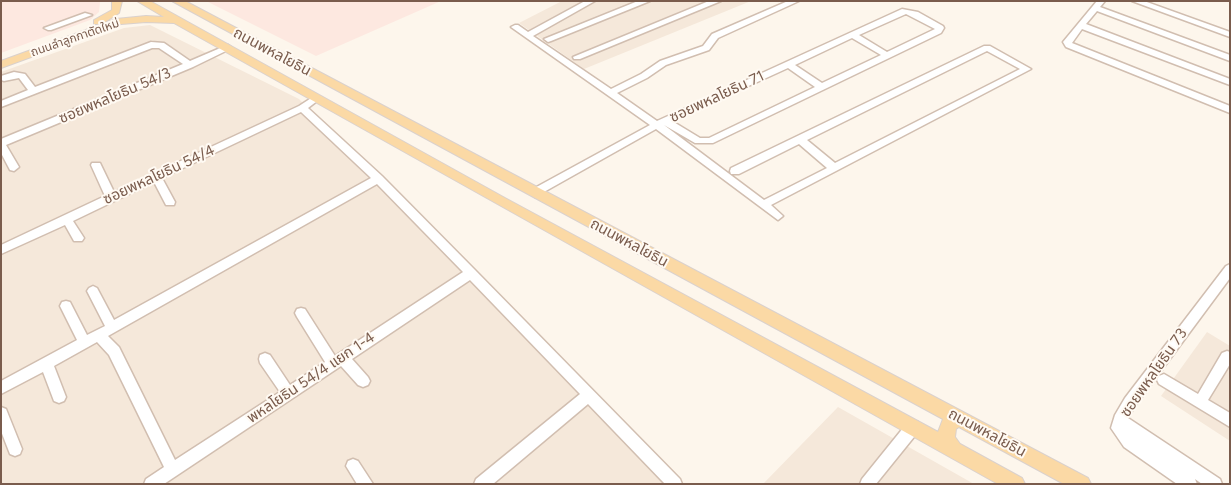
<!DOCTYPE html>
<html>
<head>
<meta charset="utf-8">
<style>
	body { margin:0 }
	#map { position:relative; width:1231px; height:485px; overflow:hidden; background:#fdf6ec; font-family:Figtree,sans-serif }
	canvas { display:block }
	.frame { position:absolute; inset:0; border:2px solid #7a5c4d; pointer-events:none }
</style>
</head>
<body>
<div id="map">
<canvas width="1231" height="485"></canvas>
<div class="frame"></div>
</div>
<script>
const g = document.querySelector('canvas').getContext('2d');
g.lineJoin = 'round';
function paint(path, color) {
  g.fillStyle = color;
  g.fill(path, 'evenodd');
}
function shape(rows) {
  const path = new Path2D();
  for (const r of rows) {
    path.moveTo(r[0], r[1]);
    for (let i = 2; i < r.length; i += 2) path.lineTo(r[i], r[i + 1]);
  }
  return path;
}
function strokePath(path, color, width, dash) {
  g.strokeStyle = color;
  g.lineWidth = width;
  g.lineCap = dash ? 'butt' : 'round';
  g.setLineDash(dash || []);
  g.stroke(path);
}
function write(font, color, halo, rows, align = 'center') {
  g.font = font + ' Figtree,"Noto Sans Thai",sans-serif';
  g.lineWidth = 4;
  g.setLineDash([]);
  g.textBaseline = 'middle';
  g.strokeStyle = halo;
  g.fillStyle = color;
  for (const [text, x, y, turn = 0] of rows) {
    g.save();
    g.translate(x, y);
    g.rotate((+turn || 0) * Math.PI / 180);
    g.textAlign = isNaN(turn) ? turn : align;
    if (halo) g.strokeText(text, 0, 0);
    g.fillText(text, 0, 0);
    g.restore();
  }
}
paint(shape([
	[562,1,751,1,584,69,519,23],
	[150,25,299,99,670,484,1,484,1,72,124,28],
	[1207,332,1230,346,1230,441,1161,396],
	[838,407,974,484,763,484]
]), '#f5e8da');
paint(shape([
	[1,1,99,1,100,2,99,12,90,20,1,53],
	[206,1,441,1,316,56]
]), '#fde8e0');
const minor = shape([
	[585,1,595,1,533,36,611,89,641,74,660,61,703,46,712,34,788,1,799,1,718,38,709,50,666,65,647,78,617,93,657,121,902,9,918,12,943,26,944,28,941,33,713,143,695,143,664,125,764,200,827,168,799,144,739,174,731,174,730,171,731,168,984,46,990,46,1031,69,771,205,783,216,778,220,656,129,535,197,530,193,531,190,650,125,511,27,515,25,518,25,528,32,585,1],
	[906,14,935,29,887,52,859,35,906,14],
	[852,38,881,55,822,83,795,65,852,38],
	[987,51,1020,69,835,163,807,140,987,51],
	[788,68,815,87,709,138,700,138,672,121,788,68],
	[638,1,650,1,551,41,548,42,544,39,638,1],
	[709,1,721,1,580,59,574,59,573,57,709,1],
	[1097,1,1105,1,1100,7,1230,55,1230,61,1097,11,1086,24,1230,79,1230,85,1082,29,1072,43,1230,106,1230,113,1066,47,1063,42,1097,1],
	[1132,1,1144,1,1230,32,1230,37,1132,1],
	[85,13,92,15,51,30,48,30,44,28,85,13],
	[151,42,164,43,190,61,225,46,228,45,232,48,193,67,6,145,19,167,14,171,10,170,1,153,1,139,183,64,159,48,152,48,1,107,1,101,28,90,19,78,4,81,1,80,1,76,14,72,25,74,35,87,151,42],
	[316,95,321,98,308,108,382,176,475,270,680,479,682,484,665,484,588,404,493,484,474,484,476,479,580,394,470,280,352,359,368,377,370,381,368,385,363,387,358,385,341,366,164,484,144,484,146,479,164,467,109,355,97,342,54,366,66,397,64,401,59,403,54,401,43,372,1,394,1,381,77,340,60,306,62,302,66,301,70,302,87,335,105,326,87,291,89,288,93,286,97,288,114,320,371,178,301,112,162,178,175,202,174,205,166,205,154,182,73,221,84,238,82,241,74,241,65,225,1,254,1,245,105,196,91,165,92,163,100,163,114,192,299,106,316,95],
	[377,184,463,272,335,356,305,309,301,308,297,309,295,313,297,317,325,362,290,385,270,355,265,353,260,355,259,359,260,363,280,392,175,460,119,347,108,336,377,184],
	[1230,264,1230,278,1135,406,1128,418,1220,479,1222,484,1202,484,1195,479,1197,484,1177,484,1124,447,1111,428,1115,415,1125,398,1226,266,1230,264],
	[1227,351,1230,352,1230,364,1208,400,1230,413,1230,427,1159,384,1157,380,1159,376,1164,374,1198,394,1222,353,1227,351],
	[1,407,6,409,22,449,20,454,15,456,10,454,1,431,1,407],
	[913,421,918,422,920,427,918,432,876,484,860,484,862,479,908,422,913,421],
	[353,459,358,461,373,484,357,484,346,466,348,461,353,459]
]);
const major = shape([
	[112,1,122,1,119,13,102,24,94,24,94,20,112,10,112,1],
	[137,1,150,1,505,198,938,432,943,419,172,1,185,1,1088,478,1091,484,1064,484,959,427,956,429,955,437,960,444,1022,478,1025,484,998,484,174,23,146,22,121,24,1,68,1,61,116,19,146,16,164,17,137,1]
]);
strokePath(minor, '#d1beb0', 3);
strokePath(major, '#dad1cd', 2);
paint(minor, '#fff');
paint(major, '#fbd9a5');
write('12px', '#7a5c4d', '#fffaf3', [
	["ถนนลำลูกกาตัดใหม่",75,38,-19]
]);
write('15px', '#7a5c4d', '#fffaf3', [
	["ถนนพหลโยธิน",272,52,28],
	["ซอยพหลโยธิน 54/3",115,96,-23],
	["ซอยพหลโยธิน 71",717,97,-25],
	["ซอยพหลโยธิน 54/4",159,175,-25],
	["ถนนพหลโยธิน",629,243,28],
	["ซอยพหลโยธิน 73",1154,373,-55],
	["พหลโยธิน 54/4 แยก 1-4",311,378,-34],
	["ถนนพหลโยธิน",987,433,28]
]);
</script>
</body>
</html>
